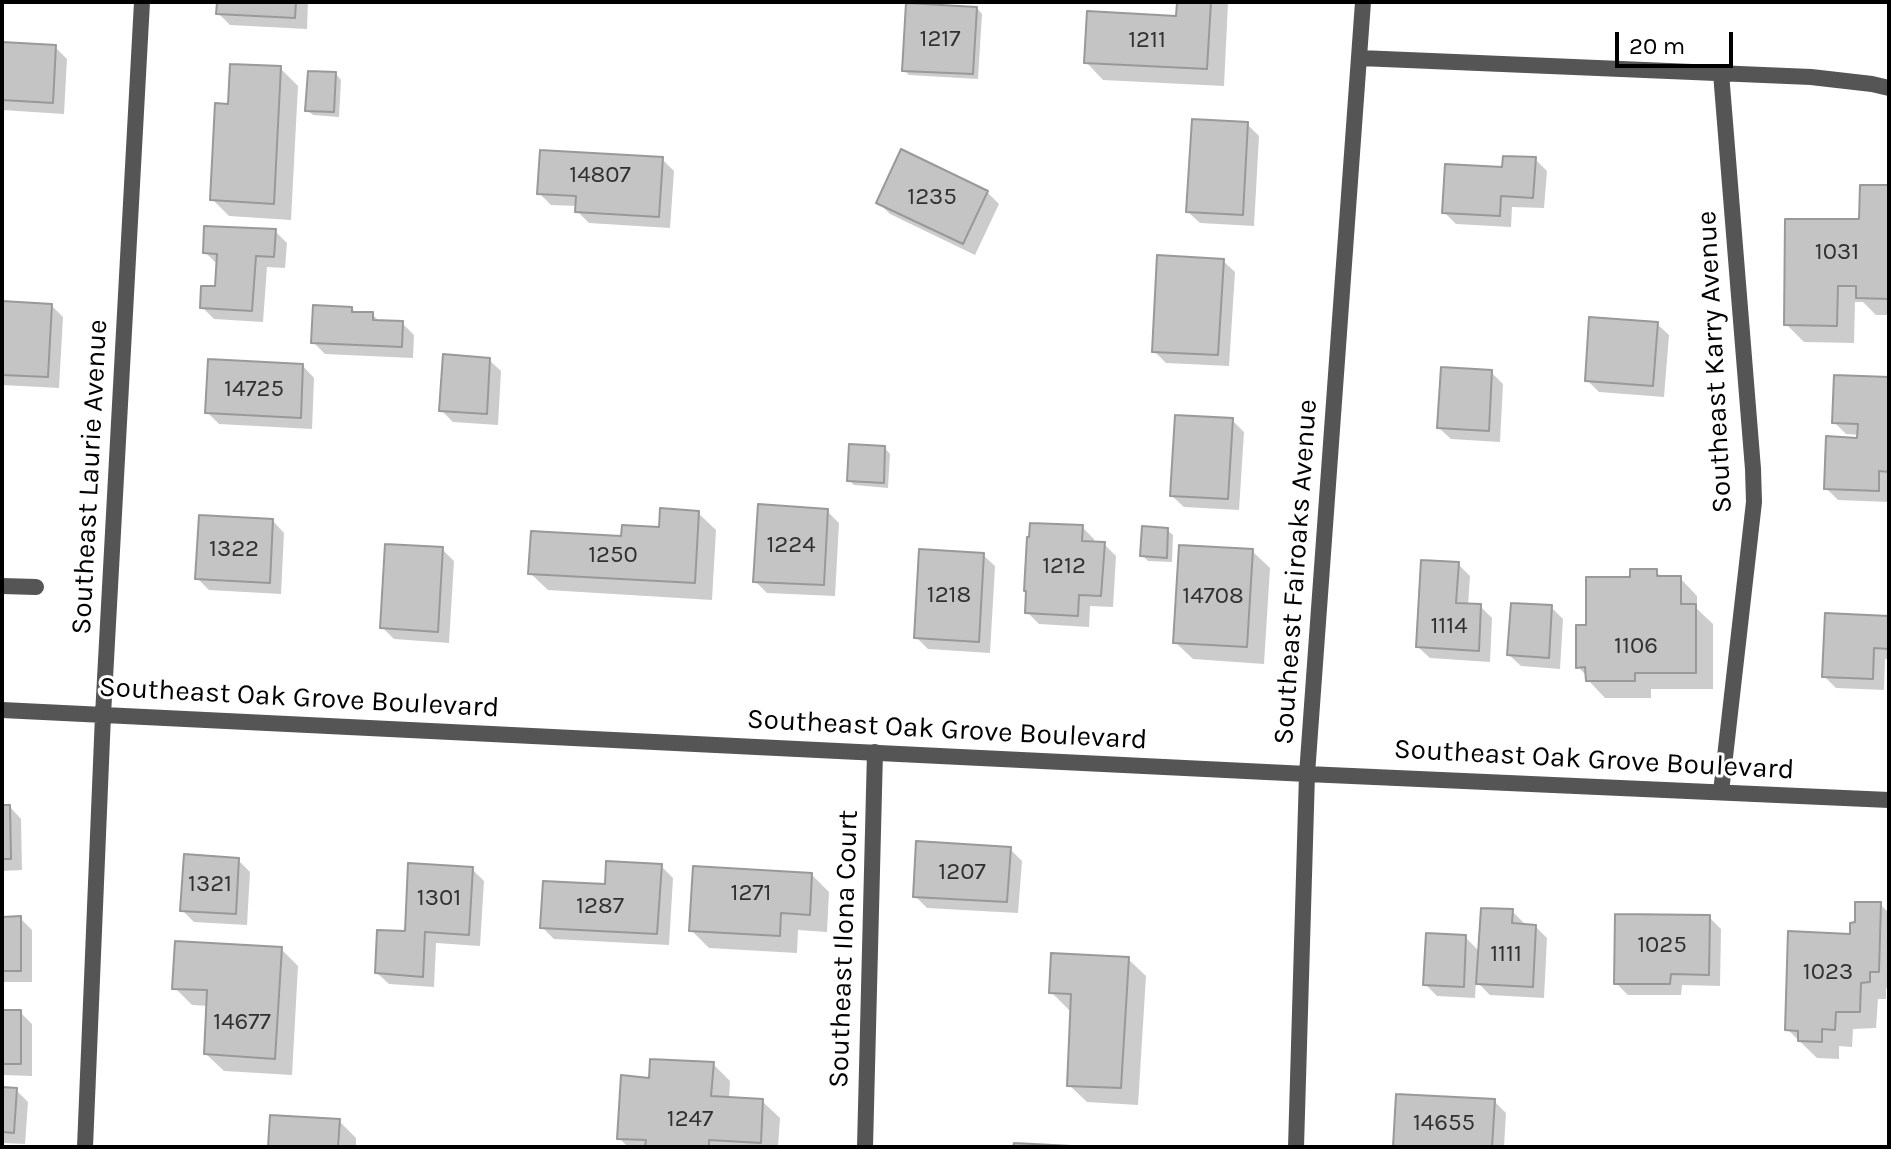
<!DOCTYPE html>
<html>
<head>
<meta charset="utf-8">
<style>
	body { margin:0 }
	#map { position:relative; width:1891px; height:1149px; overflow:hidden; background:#fff; font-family:Karla,sans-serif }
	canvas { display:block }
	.frame { position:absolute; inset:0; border:4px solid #000; pointer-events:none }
	.scale { position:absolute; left:1615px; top:32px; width:118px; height:36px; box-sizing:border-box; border:4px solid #000; border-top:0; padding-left:10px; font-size:24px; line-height:28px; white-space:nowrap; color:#000; -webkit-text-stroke:6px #fff; paint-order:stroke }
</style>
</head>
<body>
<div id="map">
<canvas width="1891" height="1149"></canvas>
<div class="frame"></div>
<div class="scale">20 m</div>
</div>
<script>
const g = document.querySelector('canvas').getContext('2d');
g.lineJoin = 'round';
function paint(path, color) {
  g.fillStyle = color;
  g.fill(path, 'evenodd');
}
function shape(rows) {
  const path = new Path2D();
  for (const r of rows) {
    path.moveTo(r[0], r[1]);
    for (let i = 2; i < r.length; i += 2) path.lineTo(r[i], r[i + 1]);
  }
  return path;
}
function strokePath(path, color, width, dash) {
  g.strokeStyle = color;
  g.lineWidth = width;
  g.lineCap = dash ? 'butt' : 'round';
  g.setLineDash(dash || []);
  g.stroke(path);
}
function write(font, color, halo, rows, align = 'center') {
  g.font = font + ' Karla,sans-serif';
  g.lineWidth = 6;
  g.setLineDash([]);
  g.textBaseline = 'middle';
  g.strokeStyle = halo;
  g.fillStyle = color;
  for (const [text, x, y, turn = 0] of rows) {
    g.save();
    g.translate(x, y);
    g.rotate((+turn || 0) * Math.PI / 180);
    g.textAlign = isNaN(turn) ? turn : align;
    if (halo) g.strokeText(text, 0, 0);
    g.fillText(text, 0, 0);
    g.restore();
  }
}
paint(shape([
	[219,2,308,2,307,29,230,25,218,13],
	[1179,2,1228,3,1224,86,1103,80,1086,62,1178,18],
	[977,8,982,14,978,79,909,75,904,70],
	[2,44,55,47,67,59,64,114,2,110],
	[280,68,298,86,291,220,229,216,212,199],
	[336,74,341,80,339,117,313,115,307,110],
	[1247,124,1259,136,1254,226,1200,223,1188,212],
	[662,159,674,171,670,228,589,223,577,211,578,206,551,205,539,193],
	[1535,159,1547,171,1544,208,1512,207,1511,227,1456,224,1444,212,1504,169],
	[1889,187,1889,315,1876,315,1863,302,1855,302,1854,343,1804,342,1786,324,1861,221],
	[987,192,999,204,975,255,890,214,878,202],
	[275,231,287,243,285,268,267,267,263,322,214,319,202,307,217,288,217,264,205,252],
	[1223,261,1235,272,1229,366,1166,363,1154,351],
	[2,303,52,306,63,317,59,388,2,385],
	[352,309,357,314,372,314,380,322,402,323,414,335,413,358,325,354,313,342],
	[1657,324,1669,335,1664,397,1599,392,1587,380],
	[489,360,501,371,498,425,453,422,441,410],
	[303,366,314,378,312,429,219,424,207,412],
	[1491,372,1503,384,1500,442,1451,439,1439,428],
	[1889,379,1889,502,1838,500,1826,488,1859,440,1859,435,1846,434,1834,422],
	[1232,420,1244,432,1239,510,1184,507,1172,496],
	[885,448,890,454,888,488,854,485,849,480],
	[827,511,839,523,835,596,767,593,755,581],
	[698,513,716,530,712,600,548,590,530,573,623,538,661,529],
	[273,521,284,533,281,594,209,590,197,578],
	[1082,527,1094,539,1094,543,1104,544,1116,556,1113,607,1090,606,1089,627,1039,624,1027,612],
	[1167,530,1173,535,1172,562,1148,561,1142,555],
	[442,549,454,561,449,643,394,639,382,627],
	[1252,551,1270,568,1264,664,1193,659,1175,642],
	[983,555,995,566,990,653,928,649,916,637],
	[1458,564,1470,576,1468,606,1480,606,1492,618,1490,662,1430,658,1418,647],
	[1656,571,1662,578,1680,578,1697,596,1697,609,1713,624,1713,689,1651,689,1651,698,1605,698,1588,680,1588,677,1578,667,1588,627,1632,579],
	[1551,607,1563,619,1560,669,1521,666,1509,655],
	[1889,618,1889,659,1885,659,1884,690,1836,688,1824,676],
	[2,807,10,807,21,819,22,870,2,871],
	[1010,849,1022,861,1018,913,927,908,915,896],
	[238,860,250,872,247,925,194,922,182,910],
	[661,866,673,878,669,945,554,939,542,927],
	[472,869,484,881,480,946,436,943,434,987,389,984,377,973,407,933],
	[812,875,829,892,827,932,798,930,797,953,709,948,691,930],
	[1880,904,1889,913,1889,989,1886,988,1886,999,1878,999,1876,1028,1853,1029,1852,1047,1839,1046,1839,1059,1817,1058,1787,1029,1852,936],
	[1512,911,1524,923,1524,926,1535,926,1547,938,1544,998,1490,995,1476,981,1475,998,1437,996,1425,984,1465,937,1480,952],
	[1709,917,1721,929,1720,986,1682,985,1681,995,1628,995,1616,983],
	[20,918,32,930,32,982,2,982,2,919],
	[281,949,298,966,292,1075,224,1071,206,1054,208,1006,192,1005,175,988],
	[1128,959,1146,976,1138,1105,1087,1102,1069,1085,1073,1010,1069,1010,1051,992],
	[2,1012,20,1012,32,1024,32,1076,2,1075],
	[713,1064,730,1081,729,1099,762,1101,780,1118,778,1147,628,1147,619,1138,651,1080],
	[2,1089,16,1090,28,1102,25,1144,2,1143],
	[1494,1101,1506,1113,1504,1147,1395,1147],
	[339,1121,356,1138,356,1147,270,1147]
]), '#0003');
const building = shape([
	[217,2,296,2,295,18,216,14,217,2],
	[1177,2,1211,2,1207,69,1084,63,1087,11,1176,16,1177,2],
	[906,3,977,7,973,74,902,71,906,3],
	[2,42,56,45,53,103,2,100,2,42],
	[230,64,281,66,274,204,210,200,215,103,228,104,230,64],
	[308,71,336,72,334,112,305,111,308,71],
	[1192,119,1248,122,1243,215,1186,212,1192,119],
	[901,149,988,191,963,244,876,203,901,149],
	[540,150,663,157,659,217,575,212,576,196,537,194,540,150],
	[1503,156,1536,157,1533,198,1501,196,1500,216,1442,213,1445,164,1502,167,1503,156],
	[1860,185,1889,185,1889,299,1856,298,1856,286,1838,286,1837,326,1784,325,1785,219,1859,219,1860,185],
	[204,226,276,229,274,257,256,256,252,311,200,308,201,286,215,286,217,254,203,253,204,226],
	[1157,255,1224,259,1218,355,1152,352,1157,255],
	[2,301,52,304,48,377,2,375,2,301],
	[313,305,352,307,352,312,373,312,373,320,403,321,402,347,311,343,313,305],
	[1589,317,1658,322,1653,386,1585,381,1589,317],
	[443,354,490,358,487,414,439,411,443,354],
	[208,359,303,364,301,418,205,413,208,359],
	[1441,367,1492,370,1489,431,1437,428,1441,367],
	[1834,375,1889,377,1889,472,1879,471,1879,491,1824,489,1826,436,1857,438,1858,424,1832,423,1834,375],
	[1175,415,1233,418,1228,499,1170,496,1175,415],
	[849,444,885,446,884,483,847,481,849,444],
	[758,504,828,509,824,585,753,582,758,504],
	[660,508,699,511,695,583,528,574,531,531,621,536,622,525,659,527,660,508],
	[199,515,273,519,270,583,195,579,199,515],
	[1030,523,1083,525,1082,541,1105,542,1101,596,1079,595,1078,616,1025,613,1026,591,1024,591,1027,537,1029,537,1030,523],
	[1142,526,1168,528,1167,558,1140,556,1142,526],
	[385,544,443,547,438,632,380,628,385,544],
	[1179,545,1253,549,1247,647,1173,643,1179,545],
	[919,549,984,553,979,642,914,638,919,549],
	[1421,560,1459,562,1456,603,1481,604,1479,651,1416,647,1421,560],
	[1630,569,1657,569,1657,576,1681,576,1681,604,1696,604,1696,673,1635,673,1635,681,1586,681,1585,667,1576,668,1576,625,1586,625,1586,577,1630,577,1630,569],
	[1511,603,1552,605,1549,658,1507,655,1511,603],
	[1825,613,1889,616,1889,649,1874,648,1873,679,1822,677,1825,613],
	[2,805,10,805,11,859,2,859,2,805],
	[916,841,1011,847,1007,902,913,897,916,841],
	[184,854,239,858,236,914,180,911,184,854],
	[606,861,662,864,657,934,540,928,543,881,605,884,606,861],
	[408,863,473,867,469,935,425,932,423,977,375,973,377,930,405,931,408,863],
	[693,866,812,873,810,915,781,913,780,936,689,931,693,866],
	[1855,902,1881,902,1879,972,1870,972,1870,982,1861,983,1860,1012,1836,1012,1835,1030,1822,1029,1822,1042,1798,1041,1798,1031,1785,1030,1788,931,1850,934,1850,923,1855,922,1855,902],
	[1481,908,1513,909,1512,923,1536,925,1533,987,1476,984,1481,908],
	[1615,914,1710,915,1709,975,1671,974,1670,984,1614,984,1615,914],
	[21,916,21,971,2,971,2,917,21,916],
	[1426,933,1466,935,1464,987,1423,985,1426,933],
	[175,941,282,947,275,1059,204,1054,207,990,172,989,175,941],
	[1051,953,1129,957,1121,1088,1067,1086,1071,994,1049,993,1051,953],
	[2,1010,21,1010,21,1064,2,1064,2,1010],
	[650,1059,714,1062,711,1096,763,1099,761,1143,709,1140,709,1147,645,1147,646,1140,617,1139,621,1075,649,1078,650,1059],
	[2,1087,17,1088,14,1133,2,1132,2,1087],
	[1396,1094,1495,1099,1492,1147,1393,1147,1396,1094],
	[270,1115,340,1119,338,1147,268,1147,270,1115],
	[1014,1143,1091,1147,1013,1147,1014,1143]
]);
paint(building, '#c4c4c4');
strokePath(building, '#999', 2);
strokePath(shape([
	[2,586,36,587],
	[865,1147,875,752]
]), '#555', 16);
strokePath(shape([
	[1360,58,1811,77,1872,84,1889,88],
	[1721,73,1753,469,1754,502,1721,792],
	[2,710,1307,774,1889,800],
	[85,1147,103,715,142,2],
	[1296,1147,1307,774,1363,2]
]), '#555', 16);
write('24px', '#313131', null, [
	["1217",940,39],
	["1211",1147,40],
	["14807",600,175],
	["1235",932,197],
	["1031",1837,252],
	["14725",254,389],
	["1224",791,545],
	["1322",234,549],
	["1250",613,555],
	["1212",1064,566],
	["1218",949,595],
	["14708",1213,596],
	["1114",1449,626],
	["1106",1636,646],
	["1207",962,872],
	["1321",210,884],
	["1271",751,893],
	["1301",439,898],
	["1287",600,906],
	["1025",1662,945],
	["1111",1506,954],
	["1023",1828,972],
	["14677",242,1022],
	["1247",690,1119],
	["14655",1444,1123]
]);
write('28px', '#000', '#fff', [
	["Southeast Karry Avenue",1715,362,-93],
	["Southeast Laurie Avenue",90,477,-87],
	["Southeast Fairoaks Avenue",1296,572,-86],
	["Southeast Oak Grove Boulevard",299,698,3],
	["Southeast Oak Grove Boulevard",947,730,3],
	["Southeast Oak Grove Boulevard",1594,760,3],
	["Southeast Ilona Court",844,949,-88]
]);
</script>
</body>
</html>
